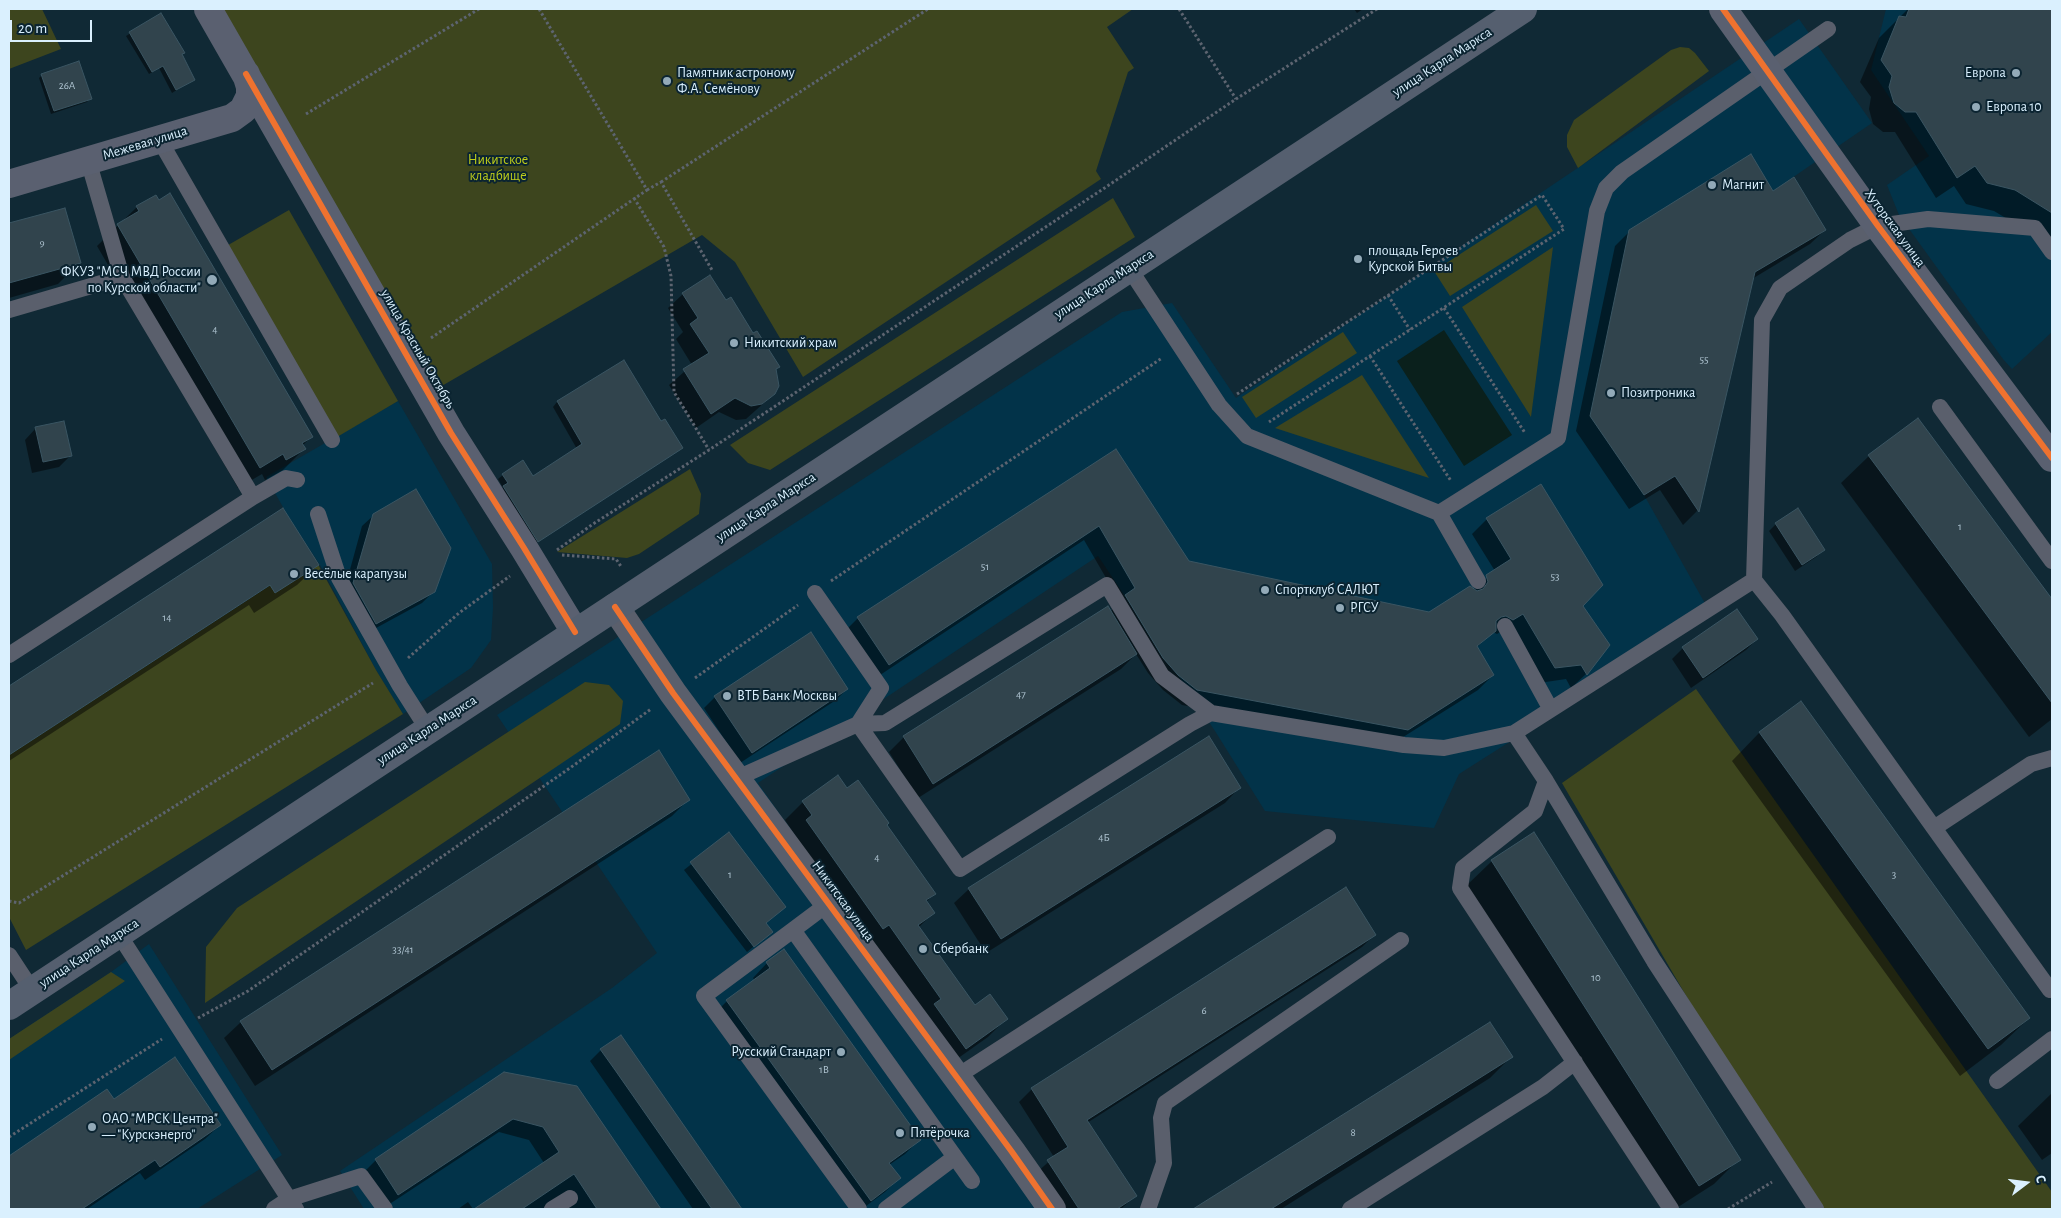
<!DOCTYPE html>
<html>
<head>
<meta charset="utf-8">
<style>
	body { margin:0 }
	#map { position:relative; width:2061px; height:1218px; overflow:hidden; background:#102935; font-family:"Alegreya Sans",sans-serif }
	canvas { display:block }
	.frame { position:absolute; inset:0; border:10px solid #daf0fe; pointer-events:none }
	.north { position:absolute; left:2001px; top:1158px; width:50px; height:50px; -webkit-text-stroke:4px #0b2431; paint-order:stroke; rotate:75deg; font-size:14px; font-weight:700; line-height:20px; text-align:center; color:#daf0fe }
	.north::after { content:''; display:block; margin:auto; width:18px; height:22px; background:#daf0fe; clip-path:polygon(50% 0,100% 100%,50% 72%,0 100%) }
	.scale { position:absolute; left:10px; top:20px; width:82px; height:22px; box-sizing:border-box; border:2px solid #daf0fe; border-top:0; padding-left:6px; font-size:15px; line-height:18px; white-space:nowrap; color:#daf0fe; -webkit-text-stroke:4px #0b2431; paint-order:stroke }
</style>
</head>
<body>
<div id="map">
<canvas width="2061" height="1218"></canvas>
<div class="frame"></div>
<div class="north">С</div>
<div class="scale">20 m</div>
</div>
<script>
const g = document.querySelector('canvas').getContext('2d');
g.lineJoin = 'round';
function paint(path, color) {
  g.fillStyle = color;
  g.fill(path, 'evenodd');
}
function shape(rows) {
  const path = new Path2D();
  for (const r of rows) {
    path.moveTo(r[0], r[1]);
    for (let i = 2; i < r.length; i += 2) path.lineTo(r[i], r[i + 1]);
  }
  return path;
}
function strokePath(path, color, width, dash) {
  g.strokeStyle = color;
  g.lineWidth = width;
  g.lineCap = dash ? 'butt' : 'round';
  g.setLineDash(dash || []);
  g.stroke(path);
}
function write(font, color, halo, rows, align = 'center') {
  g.font = font + ' "Alegreya Sans",sans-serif';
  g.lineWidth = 4;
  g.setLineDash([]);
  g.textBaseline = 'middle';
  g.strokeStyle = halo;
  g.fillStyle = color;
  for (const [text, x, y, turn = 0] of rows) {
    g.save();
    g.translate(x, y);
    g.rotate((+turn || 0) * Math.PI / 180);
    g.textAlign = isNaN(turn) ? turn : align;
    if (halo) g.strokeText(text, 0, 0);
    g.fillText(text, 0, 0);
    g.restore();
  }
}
paint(shape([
	[1886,9,2052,9,2052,332,2012,369,2003,359,1899,215,1887,185,1929,156,1871,70],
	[1799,19,1872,123,1773,191,1675,476,1644,495,1711,614,1459,774,1434,828,1265,811,1215,731,1098,556,758,783,1058,1209,364,1209,340,1171,612,988,657,953,497,715,1122,312,1172,303,1236,398],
	[398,401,492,564,493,608,491,640,471,668,403,714,376,670,320,565,288,516,266,477],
	[149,944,282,1155,197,1209,9,1209,9,1039,111,972]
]), '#023349');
paint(shape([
	[9,9,42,9,61,49,9,69],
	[218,9,1133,9,1107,27,1134,68,1128,72,1096,171,1101,179,803,377,735,262,702,235,440,387],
	[1680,47,1689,48,1695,53,1709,71,1578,168,1567,147,1567,135,1574,120,1671,50],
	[1113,198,1135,237,770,470,748,463,730,445],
	[1536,205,1553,231,1450,296,1434,271],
	[289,210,398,401,332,440,223,248],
	[1553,247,1531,417,1462,307],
	[1343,332,1357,353,1256,418,1242,397],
	[1362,375,1429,478,1275,428],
	[690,469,701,494,699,514,639,554,627,558,557,552],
	[314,557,376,670,403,714,26,950,9,917,9,755],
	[585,682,609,685,623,701,620,724,205,1003,206,947,237,908],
	[1696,689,2052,1192,2052,1209,1823,1209,1716,1047,1562,783],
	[111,972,125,981,9,1060,9,1039]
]), '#3d451e');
paint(shape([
	[1444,330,1512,435,1464,466,1397,361]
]), '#0a201c');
paint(shape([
	[1354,9,1363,9,1357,13],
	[1908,9,2052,9,2052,238,2046,242,1994,211,1966,204,1954,186,1936,198,1895,132,1883,132,1873,124,1869,109,1871,97,1860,82,1879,38],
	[161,15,194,79,172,93,159,68,149,74,126,36],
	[42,75,90,98,87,102,51,114,39,78],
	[1773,193,1825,230,1810,244,1752,279,1697,511,1683,525,1660,490,1629,509,1576,431,1615,246,1630,231],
	[137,207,312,436,302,446,304,449,283,470,265,480,262,474,238,488,97,246],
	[64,209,79,263,58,284,9,298,9,225],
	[683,294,726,302,778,367,775,370,774,394,746,419,736,420,719,412,696,428,669,385,692,365,676,339,683,332,668,308],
	[624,362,660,423,682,447,533,545,499,492,503,488,498,479,503,475,532,478,577,449,553,407,557,402],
	[1918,419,2052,601,2052,719,2029,737,1841,483,1869,456],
	[36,428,71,455,59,467,32,473,25,440],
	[1116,451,1188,562,1429,613,1473,590,1495,571,1472,534,1487,519,1581,606,1609,645,1586,674,1571,688,1566,679,1539,683,1507,628,1497,634,1493,632,1476,648,1493,675,1478,690,1392,744,1182,705,1163,690,1148,673,1136,654,1121,669,918,798,889,752,904,737,1107,608,1110,612,1120,602,1084,540,874,679,843,633,858,618],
	[282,510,318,565,297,585,254,613,249,605,9,761,9,688],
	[374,515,434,591,422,603,365,634,343,595,362,526],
	[1776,524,1823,550,1816,557,1795,571,1769,531],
	[1757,639,1746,650,1691,688,1672,659,1683,648],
	[847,689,836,700,740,763,704,708,715,697],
	[1801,703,2029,1018,2001,1045,1960,1076,1732,761,1759,733],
	[1239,788,1225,803,986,953,954,903,969,889],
	[847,789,886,825,934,894,926,902,933,913,918,928,975,1007,1006,1019,988,1037,947,1066,785,820,803,802],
	[689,799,672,816,255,1086,224,1038,241,1022],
	[729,834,785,907,765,924,771,932,747,952,684,870],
	[1492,861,1739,1159,1714,1184,1675,1209,1467,885],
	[1375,934,1362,947,1087,1123,1135,1196,1121,1209,1058,1209,1035,1174,1054,1157,1019,1102,1032,1089],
	[784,951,919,1140,905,1154,889,1165,899,1178,885,1192,862,1209,713,1015,727,1001,755,981,753,978,767,963],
	[1490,1024,1511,1057,1490,1078,1281,1209,1196,1209],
	[620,1036,740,1209,693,1209,590,1061,601,1050],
	[504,1074,576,1087,659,1209,566,1209,555,1201,542,1209,476,1209,544,1163,529,1140,499,1132,385,1207,362,1174,376,1160],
	[107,1091,113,1100,220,1125,205,1139,145,1180,140,1173,87,1209,9,1209,9,1157],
	[2052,1093,2052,1153,2042,1160,2018,1126],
	[468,1202,473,1209,458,1209]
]), '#0007');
const building = shape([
	[1909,9,2052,9,2052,213,2015,190,1987,183,1975,166,1957,178,1916,112,1905,112,1894,103,1889,87,1892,76,1881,60,1899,16,1906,17,1909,9],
	[161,13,185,53,182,54,195,80,176,90,163,66,152,72,129,32,161,13],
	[79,61,92,99,54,111,41,74,79,61],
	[1751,154,1773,191,1794,177,1826,230,1755,272,1699,512,1675,476,1644,495,1590,416,1629,230,1751,154],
	[170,193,313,437,302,443,306,449,286,460,283,454,260,468,117,224,139,211,136,206,156,195,159,200,170,193],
	[65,208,81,263,9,283,9,223,65,208],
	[710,275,726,300,731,297,753,333,757,331,780,367,776,369,779,386,775,394,762,404,751,406,735,398,711,414,683,369,709,353,690,324,698,318,682,293,710,275],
	[624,360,661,421,665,419,683,448,538,542,503,486,508,483,502,474,523,460,533,476,582,444,557,401,624,360],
	[1918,418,2052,599,2052,703,1868,455,1918,418],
	[64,421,72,456,43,462,35,427,64,421],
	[1116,449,1189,561,1429,612,1470,586,1477,591,1483,589,1488,582,1486,575,1511,559,1486,518,1541,484,1603,585,1583,606,1610,645,1587,675,1581,665,1555,668,1523,614,1513,620,1506,616,1501,617,1496,621,1496,631,1477,646,1494,675,1408,730,1197,690,1178,675,1163,658,1125,595,1135,588,1099,526,889,665,857,617,1116,449],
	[416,489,451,548,435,592,376,624,353,583,373,514,416,489],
	[283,508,319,565,275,593,270,585,9,755,9,686,283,508],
	[1798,508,1825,550,1802,565,1775,523,1798,508],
	[1108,606,1137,654,933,784,903,736,1108,606],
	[1737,609,1758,639,1703,678,1682,647,1737,609],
	[811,632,848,689,752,753,714,696,811,632],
	[1801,701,2030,1018,1988,1049,1759,732,1801,701],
	[1209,736,1241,788,1001,939,968,888,1209,736],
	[659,750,690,800,272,1070,240,1021,659,750],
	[838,775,847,788,858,780,889,823,887,825,936,894,926,900,935,913,918,925,975,1005,990,994,1008,1019,966,1049,934,1004,941,999,889,925,883,929,806,820,812,815,802,801,838,775],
	[729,832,786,907,766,923,773,932,754,947,690,862,729,832],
	[1534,832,1741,1160,1699,1186,1491,860,1534,832],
	[1346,887,1376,935,1087,1120,1137,1196,1117,1209,1079,1209,1047,1160,1068,1147,1031,1088,1346,887],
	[784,949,921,1140,889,1163,901,1178,871,1201,726,1000,770,968,766,962,784,949],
	[1490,1022,1513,1057,1271,1209,1193,1209,1490,1022],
	[621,1035,742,1209,712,1209,615,1070,600,1049,621,1035],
	[175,1057,221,1125,160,1167,155,1160,82,1209,9,1209,9,1156,107,1089,114,1099,175,1057],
	[504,1072,577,1086,661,1209,597,1209,574,1174,522,1209,474,1209,559,1152,543,1127,513,1119,398,1195,375,1159,504,1072]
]);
paint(building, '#31444d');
strokePath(building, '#3a5562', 1);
strokePath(shape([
	[1179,9,1236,99],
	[306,114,479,9],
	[661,182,928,9],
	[647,190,661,182,712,270],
	[634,198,664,247,671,276,674,392,709,450],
	[1388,295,1410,330],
	[1444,308,1525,433],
	[431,338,647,190,539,9],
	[1370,356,1451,481],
	[1237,394,1542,195,1564,229,1269,422],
	[557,550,593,524,709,450,1106,187,1236,99,1377,9],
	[562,555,616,559,622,568],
	[831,581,1162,358],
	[408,658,459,613,510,576],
	[695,678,798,605],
	[9,901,19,903,373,683],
	[198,1018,248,991,570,768,651,709],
	[9,1137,162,1039],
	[1728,1209,1772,1182]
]), '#5d6470', 3, [2.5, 2.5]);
strokePath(shape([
	[159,139,332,440],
	[1129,268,1219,405,1247,436,1439,513,1558,438,1597,211,1606,188,1622,172,1828,29],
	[9,310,122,277],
	[1940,407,2052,561],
	[253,497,286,478,297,480],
	[1439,513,1478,581],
	[318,514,339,578,400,686,428,730],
	[1754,580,1782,615,1934,828,2031,764,2052,758],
	[815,593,881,688,858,724],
	[1505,626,1550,708],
	[9,655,253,497,122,277,88,160],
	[858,724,885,723,1107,585,1162,676,1211,713],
	[1514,733,1546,781,1535,811,1463,868,1460,888,1671,1209],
	[737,778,858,724,960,869,1190,724,1211,713,1404,745,1444,748,1514,733,1754,580,1762,320,1780,288,1850,240,1878,226,1928,219,2035,228,2052,252],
	[1546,781,1654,961,1816,1209],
	[1934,828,2050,990],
	[829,903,793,930,972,1181],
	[793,930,704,996,859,1209],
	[118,933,289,1199,361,1176,385,1209],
	[9,955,32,990],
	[956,1077,1328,837],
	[1997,1081,2052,1039],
	[274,1209,289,1199,296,1209],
	[552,1209,570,1198],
	[886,1209,955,1157],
	[1148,1209,1164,1163,1161,1118,1165,1103,1401,940],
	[1350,1209,1543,1087,1575,1062]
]), '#5a5f6c', 16);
strokePath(shape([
	[615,607,673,693,1012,1152,1052,1209]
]), '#5a5f6c', 28);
strokePath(shape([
	[208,9,451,433,524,548,575,632],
	[1723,9,1878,226,2052,458],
	[9,184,232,118,243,110,250,96,250,87,246,74]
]), '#5a6070', 28);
strokePath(shape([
	[9,1006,1523,9]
]), '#555f6f', 28);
strokePath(shape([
	[1723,9,1878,226,2052,458],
	[246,74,451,433,524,548,575,632],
	[615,607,673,693,1012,1152,1052,1209]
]), '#ef722f', 6);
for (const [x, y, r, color] of [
	[2016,73,5,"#93aab8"],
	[667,81,5,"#93aab8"],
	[1976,107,5,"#93aab8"],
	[1712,185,5,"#93aab8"],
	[1358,259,5,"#93aab8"],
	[212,280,6,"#93aab8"],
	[734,343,5,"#93aab8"],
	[1611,393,5,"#93aab8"],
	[294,574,5,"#93aab8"],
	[1265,590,5,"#93aab8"],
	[1340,608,5,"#93aab8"],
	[727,696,5,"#93aab8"],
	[923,949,5,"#93aab8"],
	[841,1052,5,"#93aab8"],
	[92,1127,5,"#93aab8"],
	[900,1133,5,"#93aab8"]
]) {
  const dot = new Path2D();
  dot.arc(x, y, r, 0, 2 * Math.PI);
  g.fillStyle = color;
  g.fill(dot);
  strokePath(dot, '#0b2431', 2);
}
write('11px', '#b0c5d2', null, [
	["26А",67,86],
	["9",42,243],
	["4",215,330],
	["55",1704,360],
	["1",1960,527],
	["51",985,567],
	["53",1555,577],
	["14",167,618],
	["47",1021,695],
	["4Б",1104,838],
	["4",877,858],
	["1",730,875],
	["3",1894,875],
	["33/41",403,950],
	["10",1596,978],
	["6",1204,1011],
	["1В",824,1070],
	["8",1353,1133]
]);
write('14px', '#daf0fe', '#0b2431', [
	["улица Карла Маркса",1442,62,-33],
	["Межевая улица",145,143,-17],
	["Хуторская улица",1895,228,54],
	["улица Карла Маркса",1104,284,-33],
	["улица Красный Октябрь",418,349,60],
	["улица Карла Маркса",766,507,-33],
	["улица Карла Маркса",427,730,-33],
	["Никитская улица",843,901,54],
	["улица Карла Маркса",89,953,-33]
]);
write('14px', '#daf0fe', '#0b2431', [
	["Памятник астроному",677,73],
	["Ф.А. Семёнову",677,89],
	["Европа",2006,73,"right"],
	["Европа 10",1986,107],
	["Магнит",1722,185],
	["площадь Героев",1368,251],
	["Курской Битвы",1368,267],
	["ФКУЗ \"МСЧ МВД России",201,272,"right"],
	["по Курской области\"",201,288,"right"],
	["Никитский храм",744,343],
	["Позитроника",1621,393],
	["Весёлые карапузы",304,574],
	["Спортклуб САЛЮТ",1275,590],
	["РГСУ",1350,608],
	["ВТБ Банк Москвы",737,696],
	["Сбербанк",933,949],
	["Русский Стандарт",831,1052,"right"],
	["ОАО \"МРСК Центра\"",102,1119],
	["— \"Курскэнерго\"",102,1135],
	["Пятёрочка",910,1133]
], 'left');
write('14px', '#bfce1b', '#0b2431', [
	["Никитское",498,160],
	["кладбище",498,176]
]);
</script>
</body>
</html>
